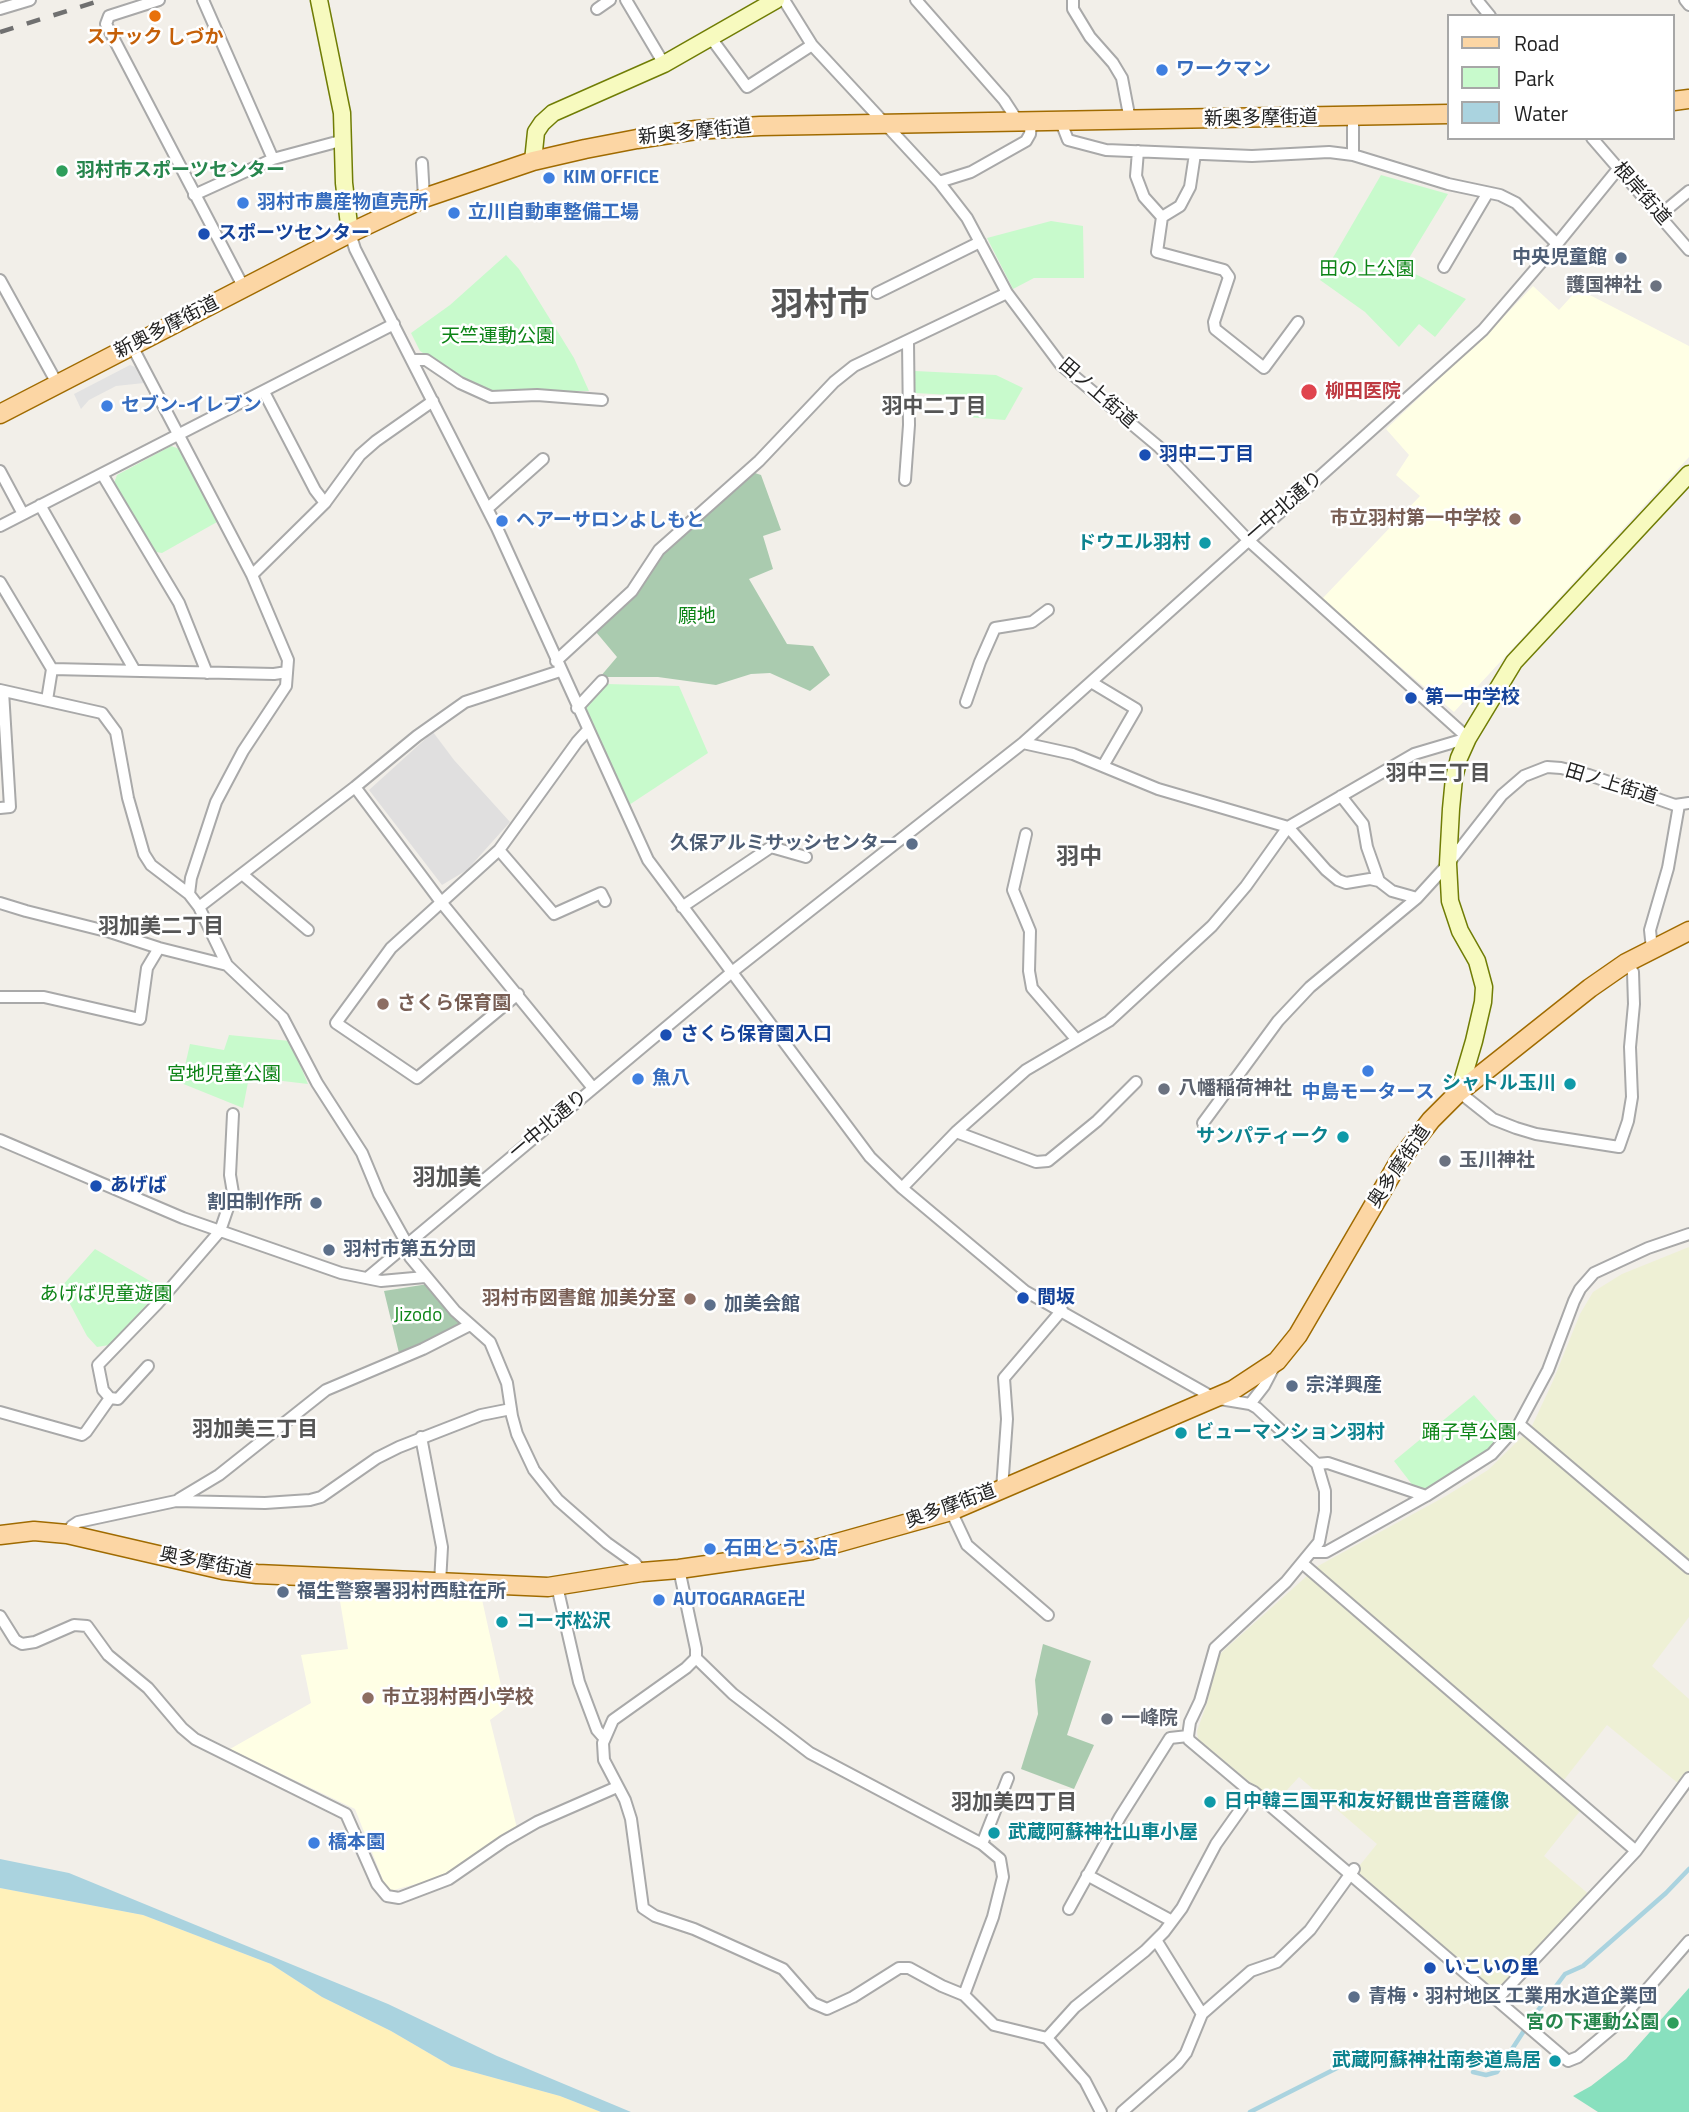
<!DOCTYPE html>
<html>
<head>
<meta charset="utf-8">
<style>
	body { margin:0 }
	#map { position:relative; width:1689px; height:2112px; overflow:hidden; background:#f2efe9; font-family:"Titillium Web",sans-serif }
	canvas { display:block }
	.legend { position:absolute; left:1447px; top:14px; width:228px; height:126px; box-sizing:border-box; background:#fff; border:2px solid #a7a7a7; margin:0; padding:9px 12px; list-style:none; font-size:21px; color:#222 }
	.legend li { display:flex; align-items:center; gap:14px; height:35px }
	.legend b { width:35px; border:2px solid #a7a7a7 }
</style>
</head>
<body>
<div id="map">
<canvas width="1689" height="2112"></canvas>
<ul class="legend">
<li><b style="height:9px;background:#fcd6a4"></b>Road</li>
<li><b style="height:19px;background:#c8facc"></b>Park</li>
<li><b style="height:19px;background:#aad3df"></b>Water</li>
</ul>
</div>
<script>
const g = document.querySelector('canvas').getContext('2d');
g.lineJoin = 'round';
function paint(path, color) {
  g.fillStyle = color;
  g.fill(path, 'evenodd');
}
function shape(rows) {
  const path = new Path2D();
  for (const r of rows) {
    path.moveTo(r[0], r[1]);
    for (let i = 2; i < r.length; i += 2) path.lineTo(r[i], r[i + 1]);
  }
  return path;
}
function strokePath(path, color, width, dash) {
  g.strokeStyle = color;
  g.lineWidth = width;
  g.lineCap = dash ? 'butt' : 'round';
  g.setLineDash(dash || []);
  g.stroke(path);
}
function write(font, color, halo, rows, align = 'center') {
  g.font = font + ' "Titillium Web","Noto Sans JP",sans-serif';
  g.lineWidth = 5;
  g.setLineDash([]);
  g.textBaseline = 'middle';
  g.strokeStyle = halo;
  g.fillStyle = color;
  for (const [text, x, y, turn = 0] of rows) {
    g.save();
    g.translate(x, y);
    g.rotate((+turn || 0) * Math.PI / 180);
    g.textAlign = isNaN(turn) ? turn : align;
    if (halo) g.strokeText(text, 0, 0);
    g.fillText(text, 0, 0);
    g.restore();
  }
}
paint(shape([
	[433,732,454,760,510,822,467,870,442,885,369,790]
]), '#e0dfdf');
paint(shape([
	[1533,286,1559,310,1578,289,1689,346,1689,457,1454,712,1321,600,1420,496,1396,475,1409,455,1386,429,1495,326],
	[338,1589,481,1595,506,1708,490,1720,517,1828,449,1875,390,1891,385,1885,355,1809,230,1749,311,1703,301,1655,348,1649]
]), '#ffffe5');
paint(shape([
	[1689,1247,1689,1617,1652,1666,1689,1699,1689,1771,1679,1784,1607,1725,1560,1785,1584,1806,1544,1856,1591,1896,1503,1988,1492,1990,1356,1870,1377,1844,1299,1777,1275,1803,1198,1739,1197,1731,1207,1703,1216,1661,1222,1652,1318,1566,1446,1496,1488,1470,1531,1428,1553,1381,1580,1314,1593,1292,1622,1274]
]), '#eef0d5');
paint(shape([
	[0,1888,143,1915,271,1964,322,1997,391,2031,451,2066,560,2096,601,2112,0,2112]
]), '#fff1ba');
paint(shape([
	[755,473,761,475,781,530,763,536,773,569,749,579,787,644,813,646,830,675,810,691,770,673,751,674,716,685,658,677,600,677,617,657,596,632,634,595,661,551],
	[428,1284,464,1327,399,1353,384,1291],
	[1043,1644,1091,1661,1067,1735,1094,1745,1074,1789,1021,1769,1038,1714,1035,1680]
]), '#aacbaf');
paint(shape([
	[1381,175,1448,194,1403,268,1466,299,1435,337,1419,324,1399,347,1365,312,1320,280],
	[1051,221,1083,226,1084,278,1034,278,1013,289,987,238],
	[506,255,519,269,574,358,589,391,569,391,537,395,478,389,420,351,411,333,450,305],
	[915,371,996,375,1023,388,1005,420,967,417,968,396,915,393],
	[171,446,180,449,217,522,162,553,156,552,114,483,117,475],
	[607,684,679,686,708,753,629,805,585,709],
	[229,1035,290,1041,308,1084,249,1077,243,1108,181,1083,190,1044,224,1050],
	[95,1249,162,1288,109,1345,97,1347,87,1336,61,1287],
	[1474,1395,1507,1432,1487,1453,1426,1491,1414,1487,1394,1461]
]), '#c8facc');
paint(shape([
	[1689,1988,1689,2112,1598,2112,1573,2096,1591,2086,1626,2059]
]), '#88e0be');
paint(shape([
	[130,365,135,367,144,383,116,386,89,400,81,409,74,394]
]), '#e2e2e2');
paint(shape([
	[0,1859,69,1873,388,2004,497,2056,631,2112,601,2112,560,2096,451,2066,391,2031,322,1997,271,1964,143,1915,0,1888]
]), '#aad3df');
strokePath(shape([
	[1473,2072,1486,2075,1497,2072,1533,2017,1565,1974,1583,1966,1666,1893,1689,1869],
	[1250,2112,1337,2068,1362,2050]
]), '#aad3df', 4.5);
const street = shape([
	[159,0,109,16,106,24,244,288],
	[203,0,273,159],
	[626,0,664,64],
	[784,0,812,45,939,182,967,218,1007,293,1061,365,1159,447,1248,540,1468,738],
	[916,0,1004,100,1019,123],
	[1073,0,1073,9,1090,37,1113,63,1122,78,1130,120],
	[1477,0,1490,16],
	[1685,0,1689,5],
	[0,9,30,0],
	[597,9,610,0],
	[711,38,747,87,812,45],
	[1061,122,1068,140,1106,150,1252,156,1329,152,1353,155,1448,184,1500,195,1516,203,1557,244],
	[1592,138,1689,250],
	[1138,151,1136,176,1144,197,1162,217,1157,252,1224,270,1229,277,1214,322,1215,329,1264,368,1298,322],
	[1353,155,1353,117],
	[422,163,424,198],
	[939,182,971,172,1026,141,1030,134,1031,123],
	[194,195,273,159,344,140],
	[1660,215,1689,191],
	[1162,217,1180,206,1190,187,1195,154],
	[350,233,355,249,497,528,648,860,870,1157,902,1188,1025,1291,1214,1398,1250,1404,1257,1408,1317,1464,1325,1491,1325,1511,1319,1542,1286,1582,1215,1648,1200,1701,1190,1722,1188,1736,1189,1740,1246,1788,1254,1792,1568,2061,1578,2057,1616,2025,1689,1941],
	[1444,267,1487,194],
	[0,280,58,385],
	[877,293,980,242],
	[132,346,252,575,288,660,286,686,243,751,216,802,191,878,189,894],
	[412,360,426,360,460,383,491,397,537,395,602,400],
	[264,392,315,490,325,503],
	[0,471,23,514],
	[102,474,179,603,207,673],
	[905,480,909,425,908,342],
	[40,505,135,671],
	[488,508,543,459],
	[0,526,394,324],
	[252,575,325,503,360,455,376,441,433,401],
	[0,582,52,669,47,700],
	[556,661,632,591,659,550,759,461,834,382,854,366,1007,293],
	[52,669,274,674,287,672],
	[1091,682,1136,709,1103,766],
	[0,690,102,713,116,732,128,798,144,854,151,865,189,894,199,907,227,965,283,1018,317,1083,362,1153,379,1194,407,1244,410,1257,455,1311,490,1342,507,1383,512,1416,517,1434,534,1470,558,1500,607,1543,635,1563,642,1572],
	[966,702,980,662,995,628,1032,622,1048,610],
	[577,708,602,681],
	[1023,743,1073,754,1158,789,1288,827,1326,870,1338,880,1346,883,1370,879,1379,881],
	[355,787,441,902,593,1088],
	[1341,796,1363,824,1367,847,1379,881,1392,891,1417,898],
	[0,808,10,807,3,691],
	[1026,834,1013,890,1030,931,1029,971,1032,988,1076,1039],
	[499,850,554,914,601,893,605,901],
	[242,874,308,930],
	[0,903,26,911,110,932,159,948,227,965],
	[199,907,355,787,417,736,465,702,560,671],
	[682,907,771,847,806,857],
	[1652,949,1650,930,1668,868,1679,805],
	[518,994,417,1078,336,1023,391,948,499,850,577,742,588,730],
	[0,997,44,997,140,1019,147,968,159,948],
	[1459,1092,1493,1119,1516,1128,1536,1134,1619,1147,1628,1121,1632,1097,1630,1047,1634,1004,1633,972,1626,963],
	[1203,1123,1278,1021,1310,987,1417,898,1448,864,1502,795,1524,776,1547,767,1561,768,1589,775,1675,805,1689,803],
	[956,1132,1036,1162,1048,1161,1097,1121,1136,1082],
	[0,1140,183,1218,341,1273,381,1281,425,1277],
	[902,1188,956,1132,1026,1070,1109,1021,1212,926,1246,886,1288,827,1414,754,1468,738],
	[367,1278,732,972,1023,743,1483,330,1557,244,1618,169],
	[110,1398,103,1390,98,1365,157,1304,220,1231,233,1193,230,1175,233,1114],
	[1250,1404,1264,1386,1276,1363],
	[0,1412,82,1435,86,1432,110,1398,118,1399,148,1366],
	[1519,1424,1689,1568],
	[421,1437,442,1547,440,1583],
	[1317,1464,1328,1463,1426,1496],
	[1002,1489,1007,1419,1004,1378,1062,1310],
	[179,1499,219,1475,326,1390,423,1349,470,1325],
	[951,1511,967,1545,1048,1615],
	[67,1534,72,1526,78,1522,176,1501,265,1503,310,1500,321,1497,377,1458,399,1447,481,1415,511,1409],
	[1312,1552,1326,1552,1426,1496,1492,1454,1519,1424,1548,1370,1574,1301,1580,1289,1594,1273,1648,1248,1689,1234],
	[1302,1563,1636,1851],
	[679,1569,696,1649,696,1658,686,1668,613,1720,603,1743,604,1760,625,1800,631,1819,643,1908,655,1916,694,1929,783,1969,813,2003,827,2009,853,1997,899,1968,909,1968,942,1986,964,1995,994,2025,1047,2038,1085,2081,1101,2112],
	[557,1586,579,1682,597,1730,604,1738],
	[0,1616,15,1640,22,1644,35,1642,74,1625,87,1626,108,1655,148,1688,182,1728,195,1739,346,1814,377,1884,387,1896,399,1898,449,1879,504,1841,537,1822,617,1787],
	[696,1658,733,1694,810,1753,982,1844,1000,1859,1003,1877,993,1917,964,1995],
	[982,1844,1008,1778],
	[1087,1875,1172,1921],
	[1069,1909,1120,1817,1170,1738,1188,1736],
	[1156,1940,1202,2014],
	[1497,1999,1636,1851,1689,1778],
	[1047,2038,1075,2007,1145,1951,1164,1932,1182,1908,1216,1844,1245,1803,1246,1788],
	[1122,2112,1178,2063,1186,2053,1202,2014,1251,1971,1277,1962,1310,1930,1354,1869]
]);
const secondary = shape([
	[319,0,342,113,344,183,350,233],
	[533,161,536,132,542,123,553,113,664,64,776,0],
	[1459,1092,1474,1041,1483,1002,1484,987,1477,961,1460,931,1450,901,1448,864,1451,809,1454,778,1459,758,1468,738,1514,662,1689,474]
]);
const primary = shape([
	[1673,101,1689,99],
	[0,414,350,233,424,198,533,161,585,149,637,139,696,130,760,126,1449,114],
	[0,1535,34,1531,67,1534,223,1570,257,1574,548,1587,642,1572,679,1569,812,1550,951,1511,1233,1390,1277,1361,1298,1335,1400,1160,1431,1120,1459,1092,1590,988,1626,963,1689,931]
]);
strokePath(street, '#a9a9a9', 14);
strokePath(secondary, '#707d05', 19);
strokePath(primary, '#a06b00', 21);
strokePath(street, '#fff', 10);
strokePath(secondary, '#f7fabf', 16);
strokePath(primary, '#fcd6a4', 18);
strokePath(shape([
	[0,32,102,0]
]), '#707070', 4.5, [14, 14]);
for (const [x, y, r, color] of [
	[155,16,7,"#e8710a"],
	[1162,70,7,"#3f7fe0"],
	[62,171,7,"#2e9e5b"],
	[549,178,7,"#3f7fe0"],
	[243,203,7,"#3f7fe0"],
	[454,213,7,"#3f7fe0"],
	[204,234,7,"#1a4fb4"],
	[1621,258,7,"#5c6f8a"],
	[1656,286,7,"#6b7280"],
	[1309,392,9,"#e0444e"],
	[107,406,7,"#3f7fe0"],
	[1145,455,7,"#1a4fb4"],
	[1515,519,7,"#8d6e63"],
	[502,521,7,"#3f7fe0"],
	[1205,543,7,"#0f9aa8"],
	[1411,698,7,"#1a4fb4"],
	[912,844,7,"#5c6f8a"],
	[383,1004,7,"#8d6e63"],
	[666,1035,7,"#1a4fb4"],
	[1368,1071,7,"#3f7fe0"],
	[638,1079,7,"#3f7fe0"],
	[1570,1084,7,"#0f9aa8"],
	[1164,1089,7,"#6b7280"],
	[1343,1137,7,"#0f9aa8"],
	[1445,1161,7,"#6b7280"],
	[96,1186,7,"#1a4fb4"],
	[316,1203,7,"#5c6f8a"],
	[329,1250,7,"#5c6f8a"],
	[1023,1298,7,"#1a4fb4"],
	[690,1299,7,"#8d6e63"],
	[710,1305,7,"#5c6f8a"],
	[1292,1386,7,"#5c6f8a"],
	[1181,1433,7,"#0f9aa8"],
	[710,1549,7,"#3f7fe0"],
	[283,1592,7,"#5c6f8a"],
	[659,1600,7,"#3f7fe0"],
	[502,1622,7,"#0f9aa8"],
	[368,1698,7,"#8d6e63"],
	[1107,1719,7,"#6b7280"],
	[1210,1802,7,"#0f9aa8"],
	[994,1833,7,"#0f9aa8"],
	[314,1843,7,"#3f7fe0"],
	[1430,1968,7,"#1a4fb4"],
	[1354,1997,7,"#5c6f8a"],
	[1673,2023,7,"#2e9e5b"],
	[1555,2061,7,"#0f9aa8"]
]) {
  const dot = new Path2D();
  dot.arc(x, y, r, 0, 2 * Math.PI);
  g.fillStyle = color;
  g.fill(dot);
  strokePath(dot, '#fff', 2.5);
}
write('bold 19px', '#c56008', '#fff', [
	["スナック しづか",155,38]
]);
write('bold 19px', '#366cbe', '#fff', [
	["ワークマン",1176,70],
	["KIM OFFICE",563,178],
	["羽村市農産物直売所",257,203],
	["立川自動車整備工場",468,213],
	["セブン-イレブン",121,406],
	["ヘアーサロンよしもと",516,521],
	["魚八",652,1079],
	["中島モータース",1368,1093,"center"],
	["石田とうふ店",724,1549],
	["AUTOGARAGE卍",673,1600],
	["橋本園",328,1843]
], 'left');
write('19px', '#222', '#fff', [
	["新奥多摩街道",1261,119,-1],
	["新奥多摩街道",695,133,-6],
	["根岸街道",1641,194,49],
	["新奥多摩街道",167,328,-27],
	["田ノ上街道",1097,394,41],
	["一中北通り",1285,507,-41],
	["田ノ上街道",1611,785,17],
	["一中北通り",549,1125,-40],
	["奥多摩街道",1400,1167,-56],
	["奥多摩街道",951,1507,-20],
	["奥多摩街道",206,1564,11]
]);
write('bold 19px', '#27864d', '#fff', [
	["羽村市スポーツセンター",76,171],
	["宮の下運動公園",1659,2023,"right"]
], 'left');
write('bold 19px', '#164399', '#fff', [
	["スポーツセンター",218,234],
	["羽中二丁目",1159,455],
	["第一中学校",1425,698],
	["さくら保育園入口",680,1035],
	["あげば",110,1186],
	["間坂",1037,1298],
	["いこいの里",1444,1968]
], 'left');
write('bold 19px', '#4e5e75', '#fff', [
	["中央児童館",1607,258,"right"],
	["久保アルミサッシセンター",898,844,"right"],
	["割田制作所",302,1203,"right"],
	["羽村市第五分団",343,1250],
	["加美会館",724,1305],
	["宗洋興産",1306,1386],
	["福生警察署羽村西駐在所",297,1592],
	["青梅・羽村地区 工業用水道企業団",1368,1997]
], 'left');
write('19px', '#0c8416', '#fff', [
	["田の上公園",1367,270],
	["天竺運動公園",498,337],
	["願地",697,617],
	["宮地児童公園",224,1075],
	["あげば児童遊園",106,1295],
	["Jizodo",418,1316],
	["踊子草公園",1469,1433]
]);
write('bold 19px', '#5b616d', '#fff', [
	["護国神社",1642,286,"right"],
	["八幡稲荷神社",1178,1089],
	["玉川神社",1459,1161],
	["一峰院",1121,1719]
], 'left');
write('bold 19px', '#be3a42', '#fff', [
	["柳田医院",1325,392]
], 'left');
write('bold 19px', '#785e54', '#fff', [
	["市立羽村第一中学校",1501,519],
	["さくら保育園",397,1004,"left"],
	["羽村市図書館 加美分室",676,1299],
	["市立羽村西小学校",382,1698,"left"]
], 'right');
write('bold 19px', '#0d838f', '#fff', [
	["ドウエル羽村",1191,543],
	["シャトル玉川",1556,1084],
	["サンパティーク",1329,1137],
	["ビューマンション羽村",1195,1433,"left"],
	["コーポ松沢",516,1622,"left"],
	["日中韓三国平和友好観世音菩薩像",1224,1802,"left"],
	["武蔵阿蘇神社山車小屋",1008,1833,"left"],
	["武蔵阿蘇神社南参道鳥居",1541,2061]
], 'right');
write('bold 21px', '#555', '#fff', [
	["羽中二丁目",934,408],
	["羽中三丁目",1438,775],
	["羽加美二丁目",161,928],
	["羽加美三丁目",255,1431],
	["羽加美四丁目",1014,1804]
]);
write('bold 23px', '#555', '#fff', [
	["羽中",1079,858],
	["羽加美",447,1179]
]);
write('bold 33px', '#555', '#fff', [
	["羽村市",820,307]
]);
</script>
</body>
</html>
